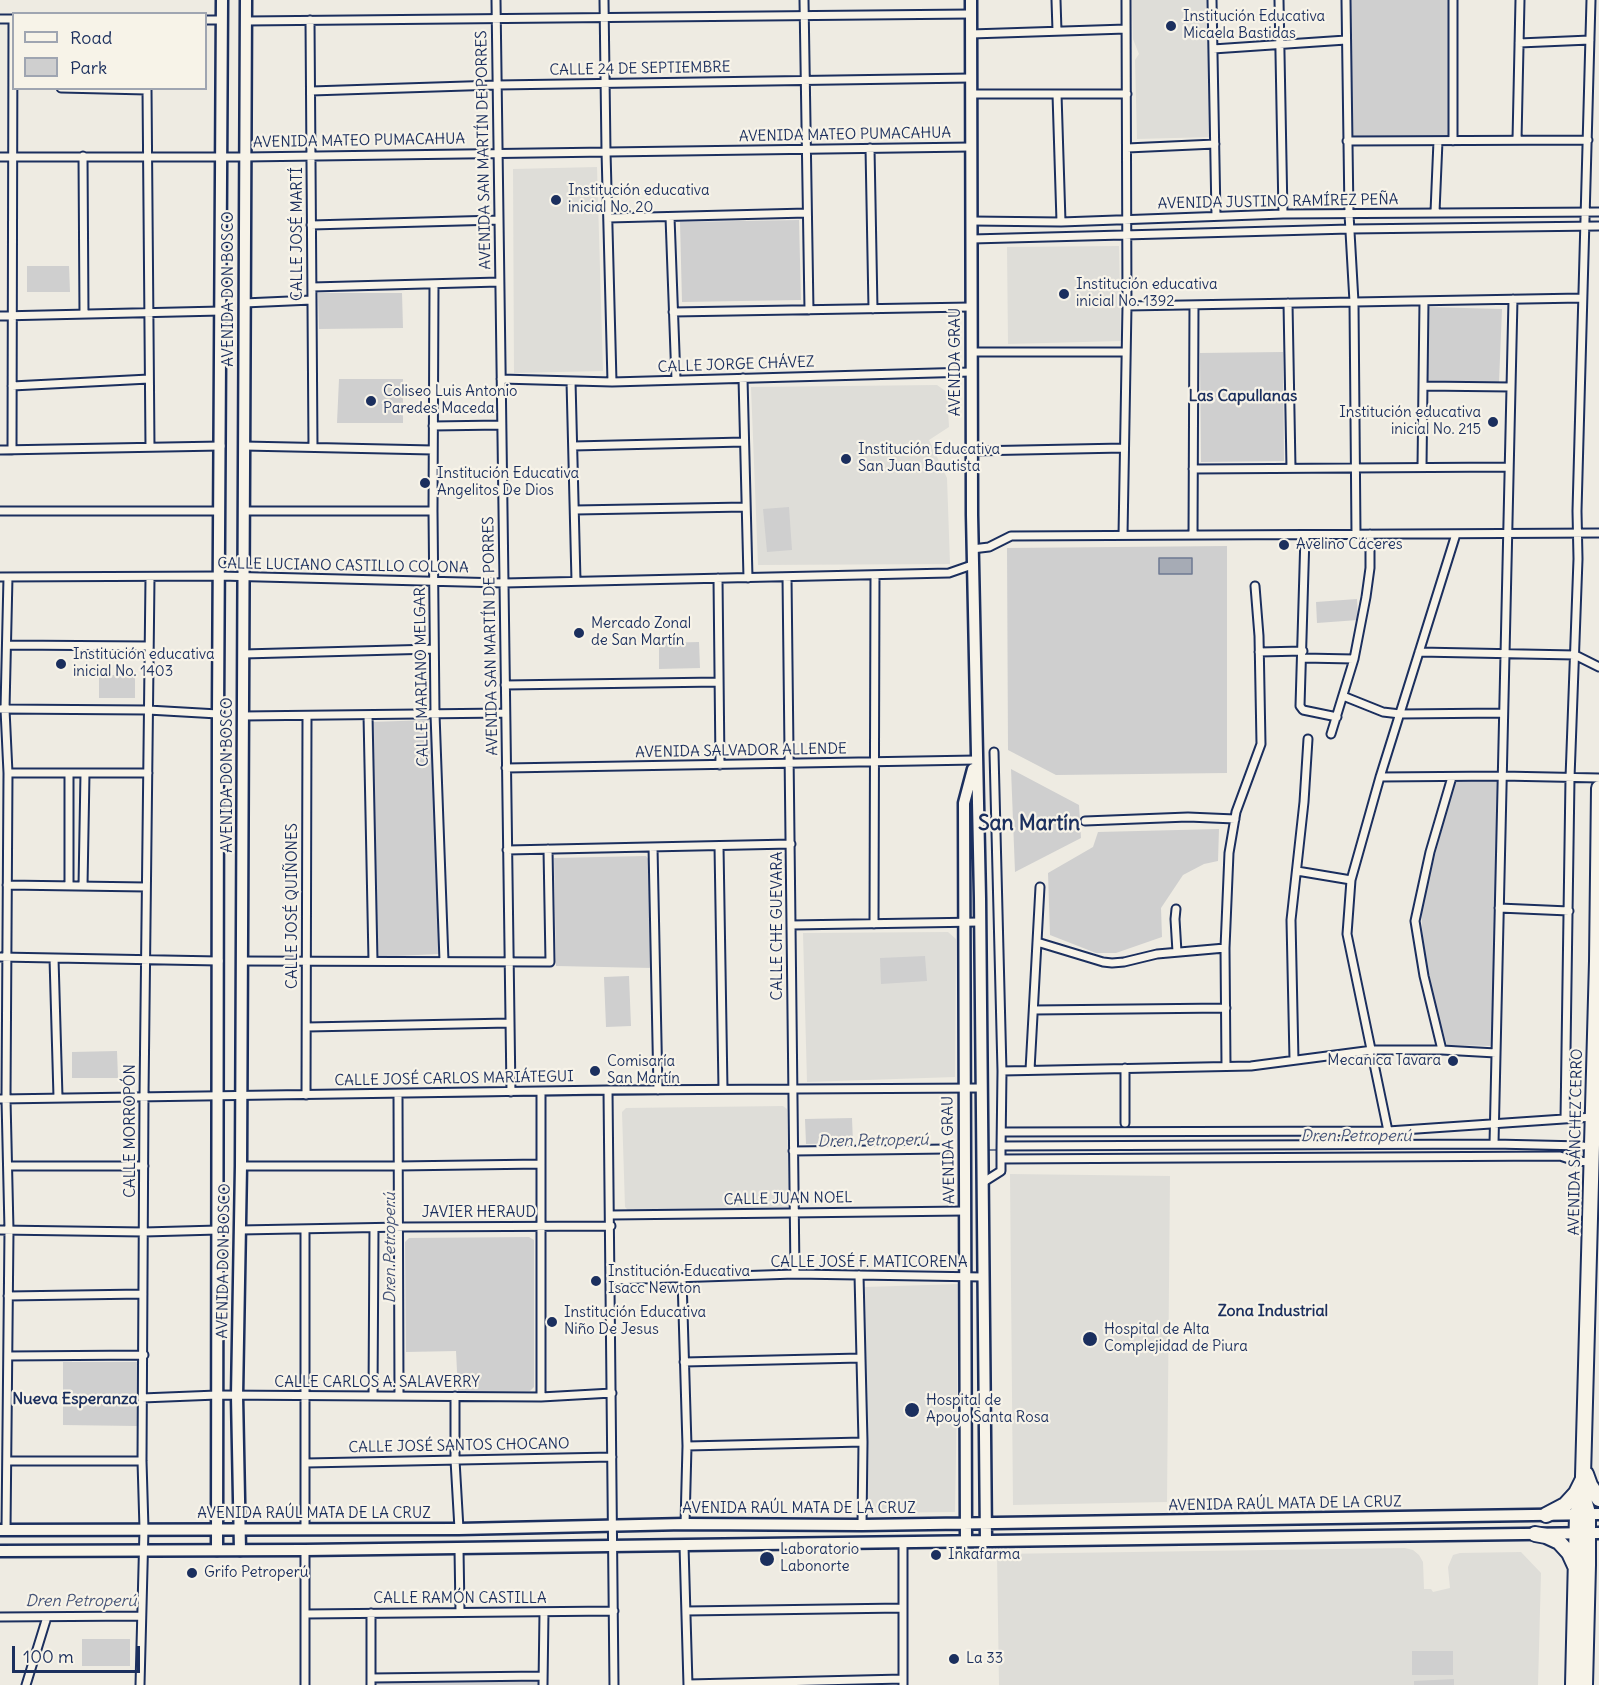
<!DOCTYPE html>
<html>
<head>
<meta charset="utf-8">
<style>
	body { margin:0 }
	#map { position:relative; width:1599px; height:1685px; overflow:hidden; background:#eeebe2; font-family:Delius,sans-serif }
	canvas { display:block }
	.legend { position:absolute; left:12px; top:12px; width:195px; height:78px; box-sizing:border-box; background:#f7f3e8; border:2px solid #9fa5b1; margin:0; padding:8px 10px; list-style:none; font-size:18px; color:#1b2f5e }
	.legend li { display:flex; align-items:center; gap:12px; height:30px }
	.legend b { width:30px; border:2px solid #9fa5b1 }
	.scale { position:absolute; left:12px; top:1646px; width:128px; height:27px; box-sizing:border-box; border:3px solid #1b2f5e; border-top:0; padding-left:8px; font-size:18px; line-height:21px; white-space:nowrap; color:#1b2f5e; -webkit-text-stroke:4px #f7f3e8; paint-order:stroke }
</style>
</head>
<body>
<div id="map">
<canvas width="1599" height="1685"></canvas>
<ul class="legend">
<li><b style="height:8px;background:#f7f3e8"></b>Road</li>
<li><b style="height:16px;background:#cfcfcf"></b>Park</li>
</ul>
<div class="scale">100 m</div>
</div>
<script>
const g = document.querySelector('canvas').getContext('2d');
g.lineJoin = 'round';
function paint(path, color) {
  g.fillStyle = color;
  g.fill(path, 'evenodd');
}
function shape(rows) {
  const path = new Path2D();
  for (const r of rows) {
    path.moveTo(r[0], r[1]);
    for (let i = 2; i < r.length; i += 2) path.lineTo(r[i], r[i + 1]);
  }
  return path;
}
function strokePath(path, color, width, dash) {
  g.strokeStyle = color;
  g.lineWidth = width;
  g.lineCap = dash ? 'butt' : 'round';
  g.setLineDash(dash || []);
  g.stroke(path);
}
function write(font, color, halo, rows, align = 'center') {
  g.font = font + ' Delius,sans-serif';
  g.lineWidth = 4.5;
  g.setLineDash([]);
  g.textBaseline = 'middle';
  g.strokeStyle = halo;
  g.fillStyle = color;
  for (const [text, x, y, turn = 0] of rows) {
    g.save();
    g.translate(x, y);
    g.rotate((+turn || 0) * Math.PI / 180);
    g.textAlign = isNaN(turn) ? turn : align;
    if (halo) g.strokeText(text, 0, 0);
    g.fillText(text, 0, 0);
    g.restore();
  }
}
paint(shape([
	[1132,0,1209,0,1212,137,1137,139,1135,60,1139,54,1133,39],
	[597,167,603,371,514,373,513,169],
	[1119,246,1121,341,1008,344,1007,247],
	[937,385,947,392,949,427,929,440,947,478,950,564,758,565,751,387],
	[948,932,956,939,955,1077,807,1082,803,933],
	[783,1106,787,1109,789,1206,787,1209,628,1210,625,1207,622,1112,626,1108],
	[1010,1174,1170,1176,1167,1502,1013,1505],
	[959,1284,955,1512,867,1513,865,1287],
	[1405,1548,1413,1550,1419,1555,1423,1562,1424,1589,1431,1589,1433,1592,1450,1588,1448,1567,1453,1555,1460,1553,1521,1552,1541,1573,1538,1685,999,1685,997,1554]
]), '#deddd8');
paint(shape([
	[1351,0,1448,0,1449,137,1352,137],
	[799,220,801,300,682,302,680,222],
	[27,266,69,266,70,292,27,292],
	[318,293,402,293,403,328,319,329],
	[1427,307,1502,309,1499,383,1426,384],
	[1283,352,1284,461,1201,462,1200,353],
	[339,379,403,379,403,423,337,423],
	[789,507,792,550,767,552,763,509],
	[1227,546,1227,773,1056,775,1008,750,1007,548],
	[1357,599,1358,620,1317,623,1316,602],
	[699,642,700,668,659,669,659,643],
	[99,675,135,675,135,698,99,698],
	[431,720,439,954,375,957,370,722],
	[1011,769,1079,805,1081,838,1015,872],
	[1455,780,1497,781,1494,1046,1447,1045,1424,967,1421,908],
	[1219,829,1218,861,1204,864,1183,875,1161,908,1162,937,1116,953,1096,953,1050,935,1048,873,1093,847,1098,832],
	[646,856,649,860,652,968,556,966,554,858],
	[925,956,927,981,881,984,880,958],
	[629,976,631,1026,606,1027,604,977],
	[117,1051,118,1078,72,1078,72,1052],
	[852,1118,853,1143,806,1144,805,1119],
	[529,1237,534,1240,534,1387,530,1391,458,1391,456,1351,406,1352,405,1242,409,1238],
	[63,1362,137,1362,137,1426,63,1425],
	[82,1639,130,1639,130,1666,82,1666],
	[1412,1651,1453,1651,1453,1675,1412,1675],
	[1454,1679,1454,1685,1414,1685,1414,1681],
	[538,1680,538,1685,376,1685,376,1682]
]), '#cfcfcf');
const water = shape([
	[1159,558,1192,558,1192,574,1159,574,1159,558]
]);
paint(water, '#a6abb5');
strokePath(water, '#6e7992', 1.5);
strokePath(shape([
	[794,1092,797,1092,796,1108],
	[611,1095,779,1092],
	[1504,1148,1582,1150],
	[987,1150,1348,1148],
	[402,1224,402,1097,605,1095],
	[402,1332,402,1230],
	[220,1399,233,1399],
	[241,1399,402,1400,402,1398],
	[172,1400,215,1399]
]), '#6e7992', 2);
const street = shape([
	[496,0,511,1092],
	[604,0,606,151,612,382],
	[804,0,809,310],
	[1056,0,1057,31],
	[1212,0,1216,216],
	[1279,0,1283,214],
	[1346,0,1349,214,1354,302,1356,535],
	[0,19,14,19],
	[206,20,222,20],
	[310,20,313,447],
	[246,21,971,14],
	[971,34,1126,29],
	[1519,43,1590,40],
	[1213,49,1346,40],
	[61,88,147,90],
	[147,88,150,447],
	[311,91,497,85,971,78],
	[971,94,1127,94],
	[1057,94,1061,222],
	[1517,140,1520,0],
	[1347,141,1588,140],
	[1453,141,1453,0],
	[870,148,873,309],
	[1127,148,1215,144],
	[83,156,84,314],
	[0,157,245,157,971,147],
	[1435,212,1438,141],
	[670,217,676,380],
	[608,218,807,213],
	[972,221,1061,222,1283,214,1599,212],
	[311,225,498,220],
	[972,239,1350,229,1599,226],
	[434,285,433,511,435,714,444,961],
	[312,287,499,282],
	[244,303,312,300],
	[1288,303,1291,468],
	[1127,306,1582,298],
	[673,312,971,307],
	[0,316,221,311],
	[971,352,1126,352],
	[743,378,748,578],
	[501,379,612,382,971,372],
	[571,381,576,581],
	[12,386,149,379],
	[1423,386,1511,387],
	[433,426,501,425],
	[244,446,433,450],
	[573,446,744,442],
	[0,450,221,446],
	[12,450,13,19],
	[971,451,1124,448],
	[1422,467,1424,301],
	[1193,469,1509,467],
	[575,510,746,507],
	[0,511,220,511],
	[243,511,433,511],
	[1123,535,1127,306,1126,0],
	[1193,535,1194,305],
	[1305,535,1300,706,1303,710,1337,717],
	[972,549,989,547,1011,536,1599,533],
	[0,577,220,576,504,583,949,573,972,565],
	[787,577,795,1274],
	[718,578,720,765],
	[7,645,149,646],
	[1259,652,1303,651],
	[1419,652,1575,655,1599,667],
	[243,654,434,649],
	[1303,658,1354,659],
	[505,685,719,682],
	[1343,696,1383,712,1400,714,1503,713],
	[0,709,148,710,218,714],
	[368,715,373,961],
	[243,716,505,713],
	[1331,734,1354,659,1366,597,1370,568,1370,534],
	[506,768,976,760],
	[8,773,148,773],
	[1380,777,1502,776,1599,778],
	[1085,821,1188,817,1235,819],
	[719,846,723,1089],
	[653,847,658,1090],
	[507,850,791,844],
	[1297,871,1351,880],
	[7,885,146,887],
	[69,886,69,773],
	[83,886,85,773],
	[1499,908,1569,911],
	[1176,909,1175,919,1177,952],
	[874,924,875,575],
	[791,925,980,922],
	[1037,942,1103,962,1112,963,1124,962,1157,954,1225,948],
	[0,957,219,961],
	[54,958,58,1097],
	[241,961,550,962,548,849],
	[1034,1010,1226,1008],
	[307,1027,510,1023],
	[1442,1050,1424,976,1415,921,1430,852,1452,777],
	[1294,1060,1291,920,1304,802,1308,739],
	[1226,1066,1225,948,1229,853,1236,812,1261,744,1259,636,1255,586],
	[1125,1068,1125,1123],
	[1030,1070,1040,887],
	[1002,1071,1251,1066,1373,1050,1442,1050,1496,1053],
	[608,1090,614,1685],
	[541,1091,541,1397],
	[398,1094,399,1396],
	[306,1095,307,716],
	[0,1099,608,1090,981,1088],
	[1565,1119,1570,778,1578,559,1577,511,1591,0],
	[1388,1131,1347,934,1351,880,1380,777,1456,534],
	[1002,1132,1388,1131,1593,1117],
	[1494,1144,1513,299],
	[1001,1146,1494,1144,1583,1146],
	[793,1151,947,1149],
	[1001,1159,1560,1156,1575,1161,1591,1162],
	[8,1166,144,1166],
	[241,1166,398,1166,541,1164],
	[982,1183,1001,1171,1001,1150,1002,1071,994,752],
	[611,1215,965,1211],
	[0,1230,144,1232,218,1230],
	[240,1230,403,1227,611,1226],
	[305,1230,305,1530],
	[859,1275,863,1442,862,1525],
	[682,1278,687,1446,685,1524],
	[611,1280,795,1274,983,1277],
	[8,1296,143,1294],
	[8,1356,144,1355],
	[684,1362,861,1358],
	[373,1396,374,1228],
	[455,1396,455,1460,459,1529],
	[142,1398,217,1395,541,1397,612,1393],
	[687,1446,863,1442],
	[8,1461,142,1461],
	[306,1463,612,1457],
	[6,1530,9,1230,6,1099,8,773,5,709,8,577],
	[903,1543,903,1685],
	[684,1546,688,1685],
	[459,1549,460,1612],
	[305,1550,305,1685],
	[686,1611,903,1608],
	[306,1614,614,1611],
	[0,1617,141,1616],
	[371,1678,543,1676],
	[688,1684,903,1679],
	[26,1685,47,1617],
	[140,1685,144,1529,142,1461,144,1096,150,578],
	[371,1685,371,1613],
	[543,1685,544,1612]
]);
const secondary = shape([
	[217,1550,218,714,222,0],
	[240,1550,237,1396,241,1166,246,0]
]);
const primary = shape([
	[971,0,972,515,980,898,986,1541],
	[0,1530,459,1529,685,1524,862,1525,1599,1514],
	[966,1542,964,803,973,769],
	[0,1551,305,1550,1599,1533]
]);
const highway = shape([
	[1586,1474,1590,1485,1599,1499],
	[1546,1515,1565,1505,1576,1493,1582,1481],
	[1535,1534,1546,1536,1559,1542,1569,1553,1575,1566],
	[1573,1685,1577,1514,1583,1496],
	[1585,1685,1588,1565,1588,1513,1583,1496,1583,1476,1597,961,1599,788]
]);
strokePath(street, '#1b2f5e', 11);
strokePath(secondary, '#1b2f5e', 15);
strokePath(primary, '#1b2f5e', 15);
strokePath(highway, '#1b2f5e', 18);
strokePath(street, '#f7f3e8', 7);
strokePath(secondary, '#f7f3e8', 10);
strokePath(primary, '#f7f3e8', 10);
strokePath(highway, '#f7f3e8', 14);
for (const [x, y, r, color] of [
	[1171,26,6,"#1b2f5e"],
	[556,200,6,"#1b2f5e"],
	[1064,294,6,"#1b2f5e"],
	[371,401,6,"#1b2f5e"],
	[1493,422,6,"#1b2f5e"],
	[846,459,6,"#1b2f5e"],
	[425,483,6,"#1b2f5e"],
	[1284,545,6,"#1b2f5e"],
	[579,633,6,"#1b2f5e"],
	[61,664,6,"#1b2f5e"],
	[1453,1061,6,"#1b2f5e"],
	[595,1071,6,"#1b2f5e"],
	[596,1281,6,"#1b2f5e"],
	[552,1322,6,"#1b2f5e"],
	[1090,1339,8,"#1b2f5e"],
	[912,1410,8,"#1b2f5e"],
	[936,1555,6,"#1b2f5e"],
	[767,1559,8,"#1b2f5e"],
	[192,1573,6,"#1b2f5e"],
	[954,1659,6,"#1b2f5e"]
]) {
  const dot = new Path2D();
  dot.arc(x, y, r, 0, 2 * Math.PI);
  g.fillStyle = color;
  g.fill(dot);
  strokePath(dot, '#f7f3e8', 2);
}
write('15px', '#1b2f5e', '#f7f3e8', [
	["Institución Educativa",1183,17],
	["Micaela Bastidas",1183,34],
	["Institución educativa",568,191],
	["inicial No. 20",568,208],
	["Institución educativa",1076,285],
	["inicial No. 1392",1076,302],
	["Coliseo Luis Antonio",383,392],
	["Paredes Maceda",383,409],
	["Institución educativa",1481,413,"right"],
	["inicial No. 215",1481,430,"right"],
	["Institución Educativa",858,450],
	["San Juan Bautista",858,467],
	["Institución Educativa",437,474],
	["Angelitos De Dios",437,491],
	["Avelino Cáceres",1296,545],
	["Mercado Zonal",591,624],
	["de San Martín",591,641],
	["Institución educativa",73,655],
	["inicial No. 1403",73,672],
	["Mecanica Tavara",1441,1061,"right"],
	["Comisaría",607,1062],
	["San Martín",607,1079],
	["Institución Educativa",608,1272],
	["Isacc Newton",608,1289],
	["Institución Educativa",564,1313],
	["Niño De Jesus",564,1330],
	["Hospital de Alta",1104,1330],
	["Complejidad de Piura",1104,1347],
	["Hospital de",926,1401],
	["Apoyo Santa Rosa",926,1418],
	["Laboratorio",780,1550],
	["Labonorte",780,1567],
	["Inkafarma",948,1555],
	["Grifo Petroperú",204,1573],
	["La 33",966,1659]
], 'left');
write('15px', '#1b2f5e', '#f7f3e8', [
	["CALLE 24 DE SEPTIEMBRE",640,69,-1],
	["AVENIDA MATEO PUMACAHUA",845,135,-1],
	["AVENIDA MATEO PUMACAHUA",359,141,-1],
	["AVENIDA SAN MARTÍN DE PORRES",484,150,-91],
	["AVENIDA JUSTINO RAMÍREZ PEÑA",1278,202,-1],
	["CALLE JOSÉ MARTÍ",298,234,-90],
	["AVENIDA DON BOSCO",229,289,-90],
	["AVENIDA GRAU",956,362,-90],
	["CALLE JORGE CHÁVEZ",736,365,-2],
	["CALLE LUCIANO CASTILLO COLONA",343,566,1],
	["AVENIDA SAN MARTÍN DE PORRES",491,636,-91],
	["CALLE MARIANO MELGAR",422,677,-91],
	["AVENIDA SALVADOR ALLENDE",741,751,-1],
	["AVENIDA DON BOSCO",228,775,-90],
	["CALLE JOSÉ QUIÑONES",293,906,-90],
	["CALLE CHE GUEVARA",778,926,-90],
	["CALLE JOSÉ CARLOS MARIÁTEGUI",454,1079,-1],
	["CALLE MORROPÓN",131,1131,-90],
	["AVENIDA SÁNCHEZ CERRO",1576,1142,-89],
	["AVENIDA GRAU",949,1150,-91],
	["CALLE JUAN NOEL",788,1199,-1],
	["JAVIER HERAUD",479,1213],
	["AVENIDA DON BOSCO",224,1261,-89],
	["CALLE JOSÉ F. MATICORENA",869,1263],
	["CALLE CARLOS A. SALAVERRY",377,1383],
	["CALLE JOSÉ SANTOS CHOCANO",459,1446,-1],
	["AVENIDA RAÚL MATA DE LA CRUZ",1285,1504,-1],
	["AVENIDA RAÚL MATA DE LA CRUZ",799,1509],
	["AVENIDA RAÚL MATA DE LA CRUZ",314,1514],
	["CALLE RAMÓN CASTILLA",460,1599]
]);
write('bold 16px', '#1b2f5e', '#f7f3e8', [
	["Las Capullanas",1243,396],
	["Zona Industrial",1273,1311],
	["Nueva Esperanza",75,1399]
]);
write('italic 16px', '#455478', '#f7f3e8', [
	["Dren Petroperú",1356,1136],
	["Dren Petroperú",873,1141,-1],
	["Dren Petroperú",390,1248,-90],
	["Dren Petroperú",81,1601]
]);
write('bold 21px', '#1b2f5e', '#f7f3e8', [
	["San Martín",1029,824]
]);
</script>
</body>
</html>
